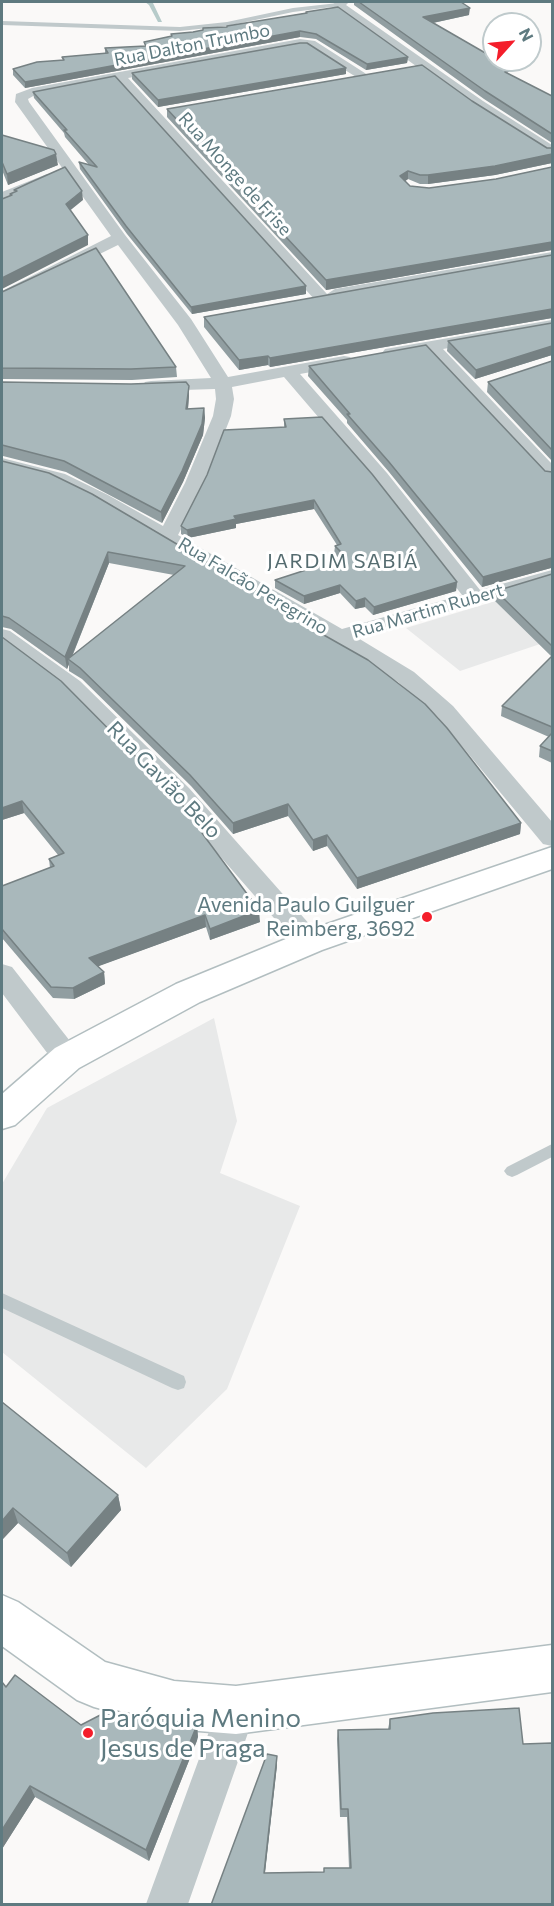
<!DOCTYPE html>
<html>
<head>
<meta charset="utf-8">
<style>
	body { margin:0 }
	#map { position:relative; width:554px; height:1906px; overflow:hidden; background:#faf9f8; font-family:Commissioner,sans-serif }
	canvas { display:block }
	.frame { position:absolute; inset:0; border:3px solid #5e7a80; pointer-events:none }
	.north { position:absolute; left:482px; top:12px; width:60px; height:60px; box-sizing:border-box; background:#fff; border:2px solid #bfcacc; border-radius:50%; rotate:63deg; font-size:16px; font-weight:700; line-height:24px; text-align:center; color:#5e7a80 }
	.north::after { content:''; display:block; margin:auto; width:21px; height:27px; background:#f41e2b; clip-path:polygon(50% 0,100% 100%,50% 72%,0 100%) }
</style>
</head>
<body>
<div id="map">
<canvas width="554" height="1906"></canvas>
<div class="frame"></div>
<div class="north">N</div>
</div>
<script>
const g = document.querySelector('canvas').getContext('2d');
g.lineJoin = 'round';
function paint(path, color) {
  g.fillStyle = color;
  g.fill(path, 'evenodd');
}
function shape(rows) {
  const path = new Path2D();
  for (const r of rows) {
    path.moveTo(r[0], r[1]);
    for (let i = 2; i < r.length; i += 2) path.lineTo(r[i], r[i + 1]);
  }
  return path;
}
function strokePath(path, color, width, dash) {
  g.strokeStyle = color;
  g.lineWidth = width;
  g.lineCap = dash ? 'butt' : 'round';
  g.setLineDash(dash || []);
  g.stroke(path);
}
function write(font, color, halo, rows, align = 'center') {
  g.font = font + ' Commissioner,sans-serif';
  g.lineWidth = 6;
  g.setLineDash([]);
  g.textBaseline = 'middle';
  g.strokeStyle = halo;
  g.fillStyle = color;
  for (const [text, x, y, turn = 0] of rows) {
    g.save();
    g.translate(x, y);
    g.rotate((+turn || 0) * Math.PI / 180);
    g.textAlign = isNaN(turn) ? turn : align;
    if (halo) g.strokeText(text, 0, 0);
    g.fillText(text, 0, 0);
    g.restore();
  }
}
paint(shape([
	[552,584,552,640,460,671,406,628],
	[214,1018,237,1121,220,1173,300,1206,227,1389,146,1468,2,1352,2,1184,47,1108]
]), '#e8e9e9');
paint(shape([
	[145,2,153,3,162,22,158,22,149,5,145,2]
]), '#b6cbca');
const secondary = shape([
	[552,847,552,869,322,950,200,1002,79,1068,15,1125,2,1129,2,1094,55,1048,176,984,298,934,552,847],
	[2,1595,18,1602,105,1662,174,1681,236,1686,552,1645,552,1692,236,1734,174,1729,94,1707,77,1700,2,1646,2,1595]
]);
strokePath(secondary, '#b2bec0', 3);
paint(shape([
	[338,3,340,6,293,12,227,26,180,31,2,25,2,21,180,27,227,22,293,8,338,3],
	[552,1144,552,1157,517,1175,512,1177,507,1175,504,1171,507,1167,552,1144],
	[2,1293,184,1376,186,1382,184,1388,178,1390,172,1388,2,1308,2,1293]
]), '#c0c9cb');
paint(shape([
	[336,2,349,2,346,5,483,101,552,145,552,155,547,154,473,107,334,7,332,5,336,2],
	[300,39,315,41,371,77,365,81,361,80,308,47,300,47,128,78,327,294,335,289,552,252,552,262,335,299,329,297,321,302,315,300,116,80,35,95,28,99,29,102,125,235,191,319,228,377,344,356,350,357,353,361,350,365,300,374,387,473,480,590,552,570,552,582,358,638,414,672,453,706,552,822,552,846,543,844,437,716,398,682,94,503,51,482,2,470,2,458,65,474,108,495,163,526,185,483,213,416,216,399,215,389,151,391,145,390,142,386,145,382,151,381,211,378,178,325,118,245,2,302,2,291,111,236,15,102,16,94,32,88,300,39],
	[284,377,373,481,462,595,342,629,178,535,205,483,231,416,234,399,232,387,284,377],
	[47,174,54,178,52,181,2,201,2,192,47,174],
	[552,320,552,330,443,349,552,464,552,481,545,479,426,352,391,358,385,357,382,353,385,349,391,348,552,320],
	[2,629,10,631,80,681,189,788,319,935,323,942,319,949,310,952,301,949,171,800,112,738,64,691,2,646,2,629],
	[2,964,12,967,77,1050,81,1058,77,1066,67,1069,57,1066,2,993,2,964],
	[236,1690,250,1696,256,1710,188,1904,146,1904,222,1696,236,1690]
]), '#c0c9cb');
paint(secondary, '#fff');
paint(shape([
	[354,2,461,2,469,15,433,23,496,64,509,74,552,96,552,143,484,99,354,5],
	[306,12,408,57,407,63,366,70,316,39,300,37,25,88,13,75,13,69,63,60,62,57,105,53,105,48,145,46,144,42,171,36,171,34,193,32,227,27,227,26,306,13],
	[132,73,346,74,158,107,132,79],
	[33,92,306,286,306,294,192,314,127,234,80,169,79,162,89,165,65,137,64,133,34,98],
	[472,101,547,148,552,148,552,164,552,163,495,175,428,184,420,184,408,179,405,181,410,186,429,188,496,179,552,167,552,250,326,290,167,117,167,109],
	[2,135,58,165,8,185,2,170],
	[552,255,552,318,270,367,268,365,239,370,204,327,204,317],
	[2,292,176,367,177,377,132,380,2,379],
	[552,323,552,355,475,379,447,351,448,341],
	[552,361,552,461,487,392,488,382],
	[309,366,545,471,552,472,552,569,551,568,482,587,389,472,347,423,347,420,308,376],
	[2,382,189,386,189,396,188,409,204,408,205,418,203,435,183,482,162,523,66,472,3,456,2,457],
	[284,419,457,582,456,591,373,615,365,607,355,609,340,593,304,604,275,588,275,580,339,559,334,554,335,546,337,545,314,509,236,524,236,528,188,538,181,534,181,526,284,427],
	[2,461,275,607,521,823,520,834,357,889,327,846,313,851,288,816,233,834,191,786,82,679,69,671,69,664,67,669,11,629,2,627],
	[109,563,174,575,72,657],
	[552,574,552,763,539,757,540,746,549,737,501,716,502,706,552,657,495,601,496,591],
	[2,637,206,832,206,838,260,922,210,940,206,927,98,966,104,972,105,984,74,999,53,998,2,938,2,886,50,868,49,859,58,855,24,813,2,820],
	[2,1402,118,1495,121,1510,71,1567,18,1523,2,1540],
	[2,1682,6,1687,81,1725,197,1725,198,1738,149,1861,35,1797,2,1849],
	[390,1719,523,1744,552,1905,211,1905,277,1765,265,1873,323,1872,349,1868,347,1817,340,1817,337,1739,338,1730,388,1729]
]), '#919ea1');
paint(shape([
	[470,8,469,15,423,25,423,17],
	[300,31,300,37,25,88,25,82],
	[408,57,407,63,366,70,367,64],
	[346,68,346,74,158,107,158,100],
	[56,154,58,165,8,185,7,174],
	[552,154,552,163,495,175,428,184,428,175],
	[408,171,408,179,400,185,400,176],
	[82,191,83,200,67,213,66,204],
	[88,235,88,245,2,289,2,278],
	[552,242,552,250,326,290,326,280],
	[306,286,306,294,192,314,191,307],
	[552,309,552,318,270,367,270,358],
	[552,346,552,355,475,379,476,370],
	[268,356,268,365,239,370,239,360],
	[189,386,189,396,187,420,186,409],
	[204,408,205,418,203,435,183,482,162,523,161,512],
	[314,500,314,509,236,524,236,528,188,538,187,530,234,516],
	[108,552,109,563,70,661,68,659,69,664,67,669,65,657],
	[552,558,551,568,482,587,483,577],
	[457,582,456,591,373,615,374,607],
	[340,585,340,593,304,604,304,596],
	[365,598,365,607,355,609,356,601],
	[22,801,24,813,2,820,2,808],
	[288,804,288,816,233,834,233,823],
	[521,823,520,834,357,889,357,878],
	[327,835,327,846,313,851,313,840],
	[259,910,260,922,210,940,210,929],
	[205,915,206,927,91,969,89,958],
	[104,972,105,984,74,999,73,988],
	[118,1495,121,1510,71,1567,67,1553],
	[13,1508,18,1523,2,1540,2,1521],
	[197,1725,198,1738,149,1861,146,1850],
	[277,1756,277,1765,264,1881,264,1873],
	[30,1786,35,1797,2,1849,2,1830]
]), '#768183');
const building = shape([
	[359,2,461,2,470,8,423,17,494,58,494,60,490,61,509,71,505,72,552,96,552,134,485,91,359,2],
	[338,7,408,57,367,64,316,34,300,31,25,82,13,69,37,62,64,60,62,57,108,53,105,48,146,46,144,42,172,36,171,34,193,32,203,30,203,28,227,27,227,26,307,13,306,12,338,7],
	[300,43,307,43,346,68,158,100,132,73,300,43],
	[422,65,472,101,547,148,552,148,552,154,495,166,428,175,420,175,408,171,400,176,410,186,429,188,496,179,552,167,552,242,326,280,167,109,422,65],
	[115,76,306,286,191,307,126,226,79,162,97,167,64,130,67,130,33,92,115,76],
	[2,135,54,150,56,154,7,174,2,162,2,135],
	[65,167,82,191,66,204,88,235,2,278,2,199,12,195,10,194,17,191,14,190,29,183,65,167],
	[96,248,176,367,131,369,2,368,2,292,96,248],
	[552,255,552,309,270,358,268,356,239,360,204,317,552,255],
	[552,323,552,346,476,370,448,341,552,323],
	[426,345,545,471,552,472,552,558,483,577,389,462,347,414,350,414,309,366,426,345],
	[552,361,552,450,488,382,552,361],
	[2,382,131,384,186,382,189,386,186,409,204,408,202,424,182,471,161,512,64,461,2,445,2,382],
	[322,417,372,474,457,582,374,607,365,598,356,601,340,585,304,596,275,580,346,557,335,546,341,544,314,500,234,516,236,519,187,530,181,526,207,475,224,430,286,427,284,419,322,417],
	[2,461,49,473,92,494,275,602,269,604,368,660,425,704,447,728,521,823,357,878,327,835,313,840,288,804,233,823,190,775,80,668,68,659,185,566,108,552,65,657,9,618,2,616,2,461],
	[552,574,552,646,496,591,552,574],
	[2,637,61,681,169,790,206,832,202,833,259,910,210,929,205,915,89,958,104,972,73,988,51,987,2,929,2,886,54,866,49,859,64,853,22,801,2,808,2,637],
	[552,656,552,727,502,706,552,656],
	[552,733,552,751,540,746,552,733],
	[2,1402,118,1495,67,1553,13,1508,2,1521,2,1402],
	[15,1675,81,1725,110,1710,197,1725,146,1850,30,1786,2,1830,2,1682,6,1687,15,1675],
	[519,1708,523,1744,552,1743,552,1905,211,1905,267,1754,277,1756,264,1873,324,1872,324,1868,351,1868,348,1809,341,1809,338,1730,390,1729,390,1719,433,1713,519,1708]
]);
paint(building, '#a9b8bb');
strokePath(building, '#768183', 1.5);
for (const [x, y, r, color] of [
	[427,917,6,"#f41e2b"],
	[88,1733,6,"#f41e2b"]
]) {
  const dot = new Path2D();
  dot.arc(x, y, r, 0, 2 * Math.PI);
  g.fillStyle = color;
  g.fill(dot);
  strokePath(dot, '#fff', 2);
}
write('18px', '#5e7a80', '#fff', [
	["Rua Dalton Trumbo",192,45,-11],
	["Rua Monge de Frise",235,174,48],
	["Rua Falcão Peregrino",253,586,31],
	["Rua Martim Rubert",428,611,-16]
]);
g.letterSpacing = '1.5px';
write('20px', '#556c70', '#fff', [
	["JARDIM SABIÁ",343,561]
]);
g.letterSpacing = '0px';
write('21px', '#5e7a80', '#fff', [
	["Rua Gavião Belo",164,780,46]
]);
write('21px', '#5e7a80', '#fff', [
	["Avenida Paulo Guilguer",415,905],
	["Reimberg, 3692",415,929]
], 'right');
write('26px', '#5e7a80', '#fff', [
	["Paróquia Menino",100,1718],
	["Jesus de Praga",100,1748]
], 'left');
</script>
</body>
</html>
